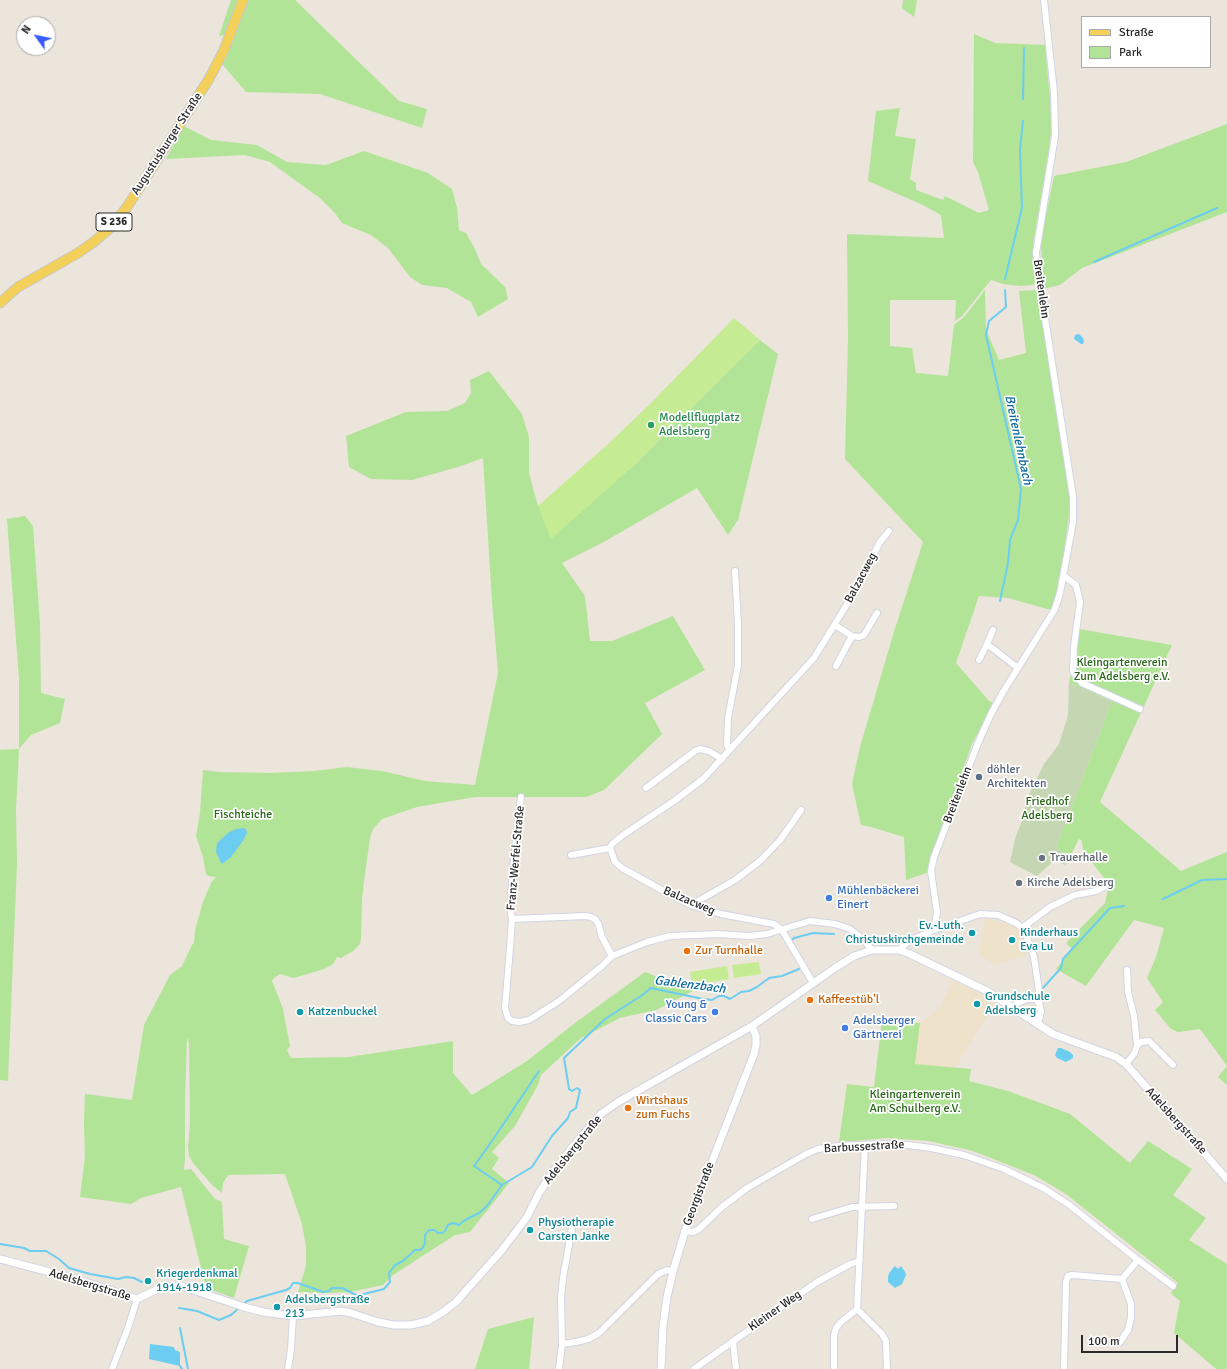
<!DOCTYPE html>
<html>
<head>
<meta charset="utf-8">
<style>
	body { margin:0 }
	#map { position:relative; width:1227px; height:1369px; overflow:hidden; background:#ece5db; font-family:Signika,sans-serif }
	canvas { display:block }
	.legend { position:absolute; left:1081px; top:16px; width:130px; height:52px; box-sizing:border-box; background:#fff; border:1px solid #aaa; margin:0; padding:5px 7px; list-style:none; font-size:12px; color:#2a2a2a }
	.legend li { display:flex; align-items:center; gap:8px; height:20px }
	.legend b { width:20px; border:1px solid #aaa }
	.north { position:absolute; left:16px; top:16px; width:40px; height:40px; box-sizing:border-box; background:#fff; border:1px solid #aaa; border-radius:50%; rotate:303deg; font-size:11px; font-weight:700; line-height:16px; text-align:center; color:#2a2a2a }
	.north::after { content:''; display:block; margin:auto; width:14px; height:18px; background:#375bfd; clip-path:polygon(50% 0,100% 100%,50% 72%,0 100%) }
	.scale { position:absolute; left:1081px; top:1335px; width:97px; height:18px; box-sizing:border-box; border:2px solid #2a2a2a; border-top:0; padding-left:5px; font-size:12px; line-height:14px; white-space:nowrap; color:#2a2a2a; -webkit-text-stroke:3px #fff; paint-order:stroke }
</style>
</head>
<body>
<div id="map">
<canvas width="1227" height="1369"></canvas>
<ul class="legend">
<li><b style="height:5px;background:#f3d059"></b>Straße</li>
<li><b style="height:11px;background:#b1e496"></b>Park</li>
</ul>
<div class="north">N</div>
<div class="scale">100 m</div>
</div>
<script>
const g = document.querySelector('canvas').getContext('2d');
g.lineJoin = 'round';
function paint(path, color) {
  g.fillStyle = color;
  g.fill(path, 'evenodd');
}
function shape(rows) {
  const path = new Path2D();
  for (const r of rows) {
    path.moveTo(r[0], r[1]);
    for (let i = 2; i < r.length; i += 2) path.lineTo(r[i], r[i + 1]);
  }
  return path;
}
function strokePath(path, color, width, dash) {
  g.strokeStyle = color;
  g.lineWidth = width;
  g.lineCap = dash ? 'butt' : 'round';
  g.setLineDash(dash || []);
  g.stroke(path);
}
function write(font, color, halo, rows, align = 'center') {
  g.font = font + ' Signika,sans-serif';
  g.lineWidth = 3.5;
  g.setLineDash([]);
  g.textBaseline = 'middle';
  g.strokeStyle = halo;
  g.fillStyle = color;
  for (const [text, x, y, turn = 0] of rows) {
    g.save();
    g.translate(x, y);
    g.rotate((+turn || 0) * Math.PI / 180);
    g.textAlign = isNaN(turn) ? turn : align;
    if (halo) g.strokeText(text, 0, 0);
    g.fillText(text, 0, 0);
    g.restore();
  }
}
paint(shape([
	[984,919,991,919,1014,926,1019,932,1024,942,1028,954,996,965,979,956],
	[953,979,996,1002,955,1068,915,1064,920,1023,940,1007]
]), '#eee3ca');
paint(shape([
	[231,0,239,0,226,35,219,36],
	[248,0,295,0,399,101,427,109,422,128,320,94,246,92,222,64],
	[903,0,917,0,914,17,902,8],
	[974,34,995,43,1045,45,1052,120,1049,152,1033,244,1036,281,1033,285,1021,286,1003,284,991,280,962,316,955,321,956,300,890,300,890,346,912,348,916,373,948,376,954,325,964,317,985,290,986,330,999,360,1026,353,1019,291,1038,290,1071,501,1060,579,1051,610,1008,598,979,596,956,663,989,701,994,703,972,744,932,856,929,872,906,880,904,837,871,827,861,825,852,784,860,747,893,635,923,542,845,459,848,339,847,234,944,238,941,215,923,205,868,181,876,111,900,108,895,136,916,139,910,179,916,183,916,190,943,200,945,196,979,213,989,210,978,172,973,162],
	[1227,124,1227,212,1082,268,1060,285,1043,289,1041,241,1054,176,1126,162],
	[184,126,211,140,257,145,287,162,326,165,364,151,428,173,452,189,457,208,459,230,466,233,475,249,481,264,505,287,508,299,478,317,471,302,447,288,422,285,410,277,388,248,371,235,342,223,335,213,321,199,270,162,245,155,166,159],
	[760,340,778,354,738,520,728,535,697,488,602,543,562,563,585,596,590,641,612,641,673,616,705,670,645,703,662,734,604,790,586,797,475,797,417,807,382,819,373,829,370,838,364,881,362,899,361,939,360,944,353,951,341,958,337,957,333,964,324,969,294,978,280,974,273,979,272,981,283,1009,290,1046,287,1050,291,1058,349,1057,453,1041,453,1073,472,1095,527,1061,575,1023,645,972,693,991,656,1010,620,1018,581,1038,541,1075,538,1085,515,1126,492,1152,499,1158,492,1169,509,1183,470,1232,455,1235,393,1275,383,1285,350,1292,326,1293,298,1292,306,1266,306,1247,302,1224,285,1174,228,1175,223,1183,222,1193,213,1186,193,1163,189,1156,188,1147,190,1123,189,1044,187,1037,185,1104,185,1159,184,1170,191,1169,215,1199,222,1202,224,1239,249,1246,234,1298,206,1288,181,1187,141,1198,131,1204,80,1197,85,1157,84,1123,85,1094,132,1100,144,1025,170,975,182,966,192,945,194,943,195,930,203,902,211,883,216,877,208,876,206,874,203,857,196,836,200,813,203,770,219,772,270,773,314,771,347,767,382,771,425,781,475,785,498,673,492,601,483,458,461,466,412,480,371,479,349,467,346,436,406,412,447,411,465,403,471,393,470,380,489,371,522,414,529,437,529,473,538,506,630,469],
	[25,516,33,526,40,624,41,693,65,699,60,723,31,735,19,749,16,810,17,864,8,1081,0,1080,0,750,19,749,19,679,7,519],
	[1079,629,1172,645,1100,802,1181,871,1227,852,1227,1085,1218,1077,1227,1066,1200,1029,1178,1032,1171,1029,1155,1010,1163,1002,1147,978,1156,957,1164,928,1134,920,1086,986,1056,969,1072,949,1066,943,1105,903,1108,889,1111,887,1083,851,1082,841,1079,839,1070,856,1056,848,1112,701,1069,683],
	[882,1020,920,1023,915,1064,971,1069,969,1081,1008,1091,1070,1114,1130,1163,1148,1141,1192,1169,1173,1195,1206,1218,1189,1240,1227,1264,1227,1369,1216,1369,1174,1333,1180,1301,1171,1293,1178,1283,1066,1194,1034,1175,973,1151,929,1141,888,1138,839,1142,847,1084,874,1087],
	[534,1317,529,1369,475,1369,488,1329]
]), '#b1e496');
paint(shape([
	[1069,683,1112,701,1056,848,1070,856,1065,865,1055,860,1037,876,1010,862,1016,836,1025,813,1025,803,1044,764,1059,744,1068,715]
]), '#c4d7b2');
paint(shape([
	[734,318,760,340,630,469,551,539,538,506,607,445,649,405],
	[759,962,761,974,734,978,732,965],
	[727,966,729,979,692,985,690,972]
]), '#c5ec92');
paint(shape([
	[1079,334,1083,338,1084,341,1083,344,1081,344,1074,339,1075,335],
	[243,828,246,829,247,833,242,842,231,857,222,864,221,863,216,852,217,843,228,833,236,829],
	[1058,1048,1061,1048,1070,1052,1073,1055,1073,1058,1066,1062,1057,1058,1055,1055],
	[895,1266,898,1269,901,1266,905,1272,906,1275,902,1284,895,1288,888,1282,888,1277,889,1273],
	[150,1344,174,1347,175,1350,180,1352,180,1366,149,1359]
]), '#6ccdf1');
strokePath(shape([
	[1023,99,1024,48],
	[1094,262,1217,208],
	[1005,279,1022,208,1020,149,1023,121],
	[1000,601,1008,563,1010,540,1018,520,1021,489,986,335,989,321,1006,307,1005,290],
	[1163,899,1202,880,1227,879],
	[791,941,794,938,813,933,834,934],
	[1042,989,1061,968,1063,959,1110,908,1124,906],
	[502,1185,474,1166,492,1141,539,1071],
	[0,1244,24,1248,30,1251,46,1251,59,1259,69,1268,90,1274,118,1279,126,1277,134,1278,142,1282],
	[242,1305,247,1301,286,1290,290,1288,293,1283,298,1283,323,1292,329,1291,332,1288,342,1288,356,1295,360,1295,384,1289,390,1282,389,1273,395,1265,403,1261,415,1250,419,1250,422,1249,425,1243,425,1235,429,1230,434,1230,438,1233,442,1233,445,1231,448,1225,453,1223,459,1225,465,1220,479,1213,487,1206,502,1185,532,1167,552,1136,568,1118,570,1112,576,1108,580,1090,577,1088,572,1091,569,1089,564,1058,605,1019,641,996,651,988,703,999,712,1000,719,996,724,996,730,999,741,992,749,991,757,987,769,978,782,976,799,969],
	[179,1308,197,1311,219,1320,231,1315,239,1308],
	[180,1328,188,1369],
	[180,1366,182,1369]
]), '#6ccdf1', 2);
const minor = shape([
	[1064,576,1076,585,1080,602,1074,646,1073,672,1082,683,1140,709],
	[835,625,852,636,836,666],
	[993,630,987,644,1018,668],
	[852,636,859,637,864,635,877,613],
	[979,660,987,644],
	[729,750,727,744,728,718,738,665,738,624,735,571],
	[646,788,695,751,700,749,709,751,722,759],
	[521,797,514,858,510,909,512,919,510,948,505,1008,508,1018,512,1021,519,1022,529,1020,559,1001,602,966,612,956],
	[571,855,610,848],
	[691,905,735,880,760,861,781,839,801,810],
	[512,919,586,916,591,917,595,919,598,923,602,937,612,956,647,942,670,936,719,934,749,936,767,934,810,921,835,924,850,929,864,940,872,950],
	[1022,928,1050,907,1075,895,1096,891,1111,883],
	[934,930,937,912,931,871,934,857,978,743,991,714,1003,692,1055,609,1060,593,1073,522,1073,497,1040,286,1036,253,1055,136,1054,92,1044,0],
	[899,950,909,941,934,930,980,914,998,915,1016,923,1022,928,1026,935,1034,957,1039,991,1039,1003,1041,1011,1038,1024],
	[813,983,782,930,774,924,721,914,691,905,669,894,622,868,615,862,610,848,612,844,623,835,674,801,703,779,814,658,852,596,880,542,889,531],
	[1012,1007,1018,1003,1027,999,1035,999,1039,1003],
	[1137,1046,1141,1042,1149,1041,1173,1065],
	[1126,1064,1134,1054,1137,1046,1134,1016,1128,992,1127,970],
	[812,1219,852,1207,894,1206],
	[685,1231,693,1232,699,1229,722,1207,747,1188,806,1154,818,1149,838,1146,876,1144,908,1145,931,1148,964,1155,1004,1169,1043,1188,1068,1204,1138,1260,1173,1286],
	[857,1309,882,1334,886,1341,887,1369],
	[733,1341,736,1369],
	[1120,1342,1128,1330,1131,1318,1131,1304,1122,1279],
	[562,1344,576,1342,588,1339,599,1333,658,1274,667,1270,673,1271],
	[112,1369,128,1328,137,1299],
	[288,1369,291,1349,293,1316],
	[559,1369,562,1344,561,1298,563,1278,572,1228],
	[694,1369,817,1282,850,1264,860,1261],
	[834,1369,834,1335,836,1328,841,1322,857,1309,865,1145],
	[1064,1369,1066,1282,1068,1276,1072,1275,1122,1279,1138,1260]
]);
const tertiary = shape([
	[0,1259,76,1279,137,1299,156,1290,167,1287,181,1286,244,1307,263,1312,293,1316,341,1311,351,1313,378,1322,394,1325,411,1325,428,1321,443,1312,456,1302,502,1250,527,1217,539,1193,551,1175,575,1144,601,1114,618,1102,752,1026,835,968,854,956,872,950,899,950,910,954,987,991,1053,1034,1116,1057,1126,1064,1227,1179],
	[661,1369,663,1326,667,1297,673,1271,685,1231,754,1054,756,1045,756,1036,752,1026]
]);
const primary = shape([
	[0,303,18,287,78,253,95,241,109,229,127,207,209,79,224,50,243,0]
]);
strokePath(minor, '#d1d4e3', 8);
strokePath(tertiary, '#d1d4e3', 9);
strokePath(primary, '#c8c8c8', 11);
strokePath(minor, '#fff', 6);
strokePath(tertiary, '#fff', 7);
strokePath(primary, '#f3d059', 9);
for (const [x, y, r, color] of [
	[651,425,4,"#2e9e5b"],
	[979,777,4,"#5c6f8a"],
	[1042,858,4,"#6b7280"],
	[1019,883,4,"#6b7280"],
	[829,898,4,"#3f7fe0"],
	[972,933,4,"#0f9aa8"],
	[1012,940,4,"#0f9aa8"],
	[687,951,4,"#e8710a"],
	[810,1000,4,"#e8710a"],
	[977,1004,4,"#0f9aa8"],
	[300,1012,4,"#0f9aa8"],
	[715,1012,4,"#3f7fe0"],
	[845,1028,4,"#3f7fe0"],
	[628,1108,4,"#e8710a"],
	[530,1230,4,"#0f9aa8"],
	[148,1281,4,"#0f9aa8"],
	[277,1307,4,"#0f9aa8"]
]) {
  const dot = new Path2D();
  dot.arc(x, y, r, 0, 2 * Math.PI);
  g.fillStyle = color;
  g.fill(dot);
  strokePath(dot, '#fff', 1.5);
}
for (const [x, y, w] of [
	[114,222,36]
]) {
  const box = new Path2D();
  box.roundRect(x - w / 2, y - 9, w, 18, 3);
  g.fillStyle = '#fff';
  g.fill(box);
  strokePath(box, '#2a2a2a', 1);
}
write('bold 11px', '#2a2a2a', null, [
	["S 236",114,222]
]);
write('12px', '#2a2a2a', '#fff', [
	["Augustusburger Straße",167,144,-57],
	["Breitenlehn",1041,289,82],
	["Balzacweg",861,578,-62],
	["Breitenlehn",958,795,-69],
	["Franz-Werfel-Straße",516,858,-85],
	["Balzacweg",689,901,23],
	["Adelsbergstraße",1176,1121,48],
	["Barbussestraße",864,1147,-3],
	["Adelsbergstraße",573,1150,-51],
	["Georgistraße",699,1194,-69],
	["Adelsbergstraße",90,1285,17],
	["Kleiner Weg",775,1311,-35]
]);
write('12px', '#27864d', '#fff', [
	["Modellflugplatz",659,418],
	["Adelsberg",659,432]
], 'left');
write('12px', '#296818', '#fff', [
	["Kleingartenverein",1122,663],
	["Zum Adelsberg e.V.",1122,677],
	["Friedhof",1047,802],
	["Adelsberg",1047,816],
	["Fischteiche",243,815],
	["Kleingartenverein",915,1095],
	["Am Schulberg e.V.",915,1109]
]);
write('12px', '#4e5e75', '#fff', [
	["döhler",987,770],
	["Architekten",987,784]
], 'left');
write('12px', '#5b616d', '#fff', [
	["Trauerhalle",1050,858],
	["Kirche Adelsberg",1027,883]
], 'left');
write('12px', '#366cbe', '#fff', [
	["Mühlenbäckerei",837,891],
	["Einert",837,905],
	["Young &",707,1005,"right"],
	["Classic Cars",707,1019,"right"],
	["Adelsberger",853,1021],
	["Gärtnerei",853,1035]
], 'left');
write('12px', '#0d838f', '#fff', [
	["Ev.-Luth.",964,926,"right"],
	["Christuskirchgemeinde",964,940,"right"],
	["Kinderhaus",1020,933],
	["Eva Lu",1020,947],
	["Grundschule",985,997],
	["Adelsberg",985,1011],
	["Katzenbuckel",308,1012],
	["Physiotherapie",538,1223],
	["Carsten Janke",538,1237],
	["Kriegerdenkmal",156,1274],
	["1914-1918",156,1288],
	["Adelsbergstraße",285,1300],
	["213",285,1314]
], 'left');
write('12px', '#c56008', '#fff', [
	["Zur Turnhalle",695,951],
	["Kaffeestüb'l",818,1000],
	["Wirtshaus",636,1101],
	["zum Fuchs",636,1115]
], 'left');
write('italic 13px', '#0b6a9d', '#fff', [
	["Breitenlehnbach",1018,440,78],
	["Gablenzbach",690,985,7]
]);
</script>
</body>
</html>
